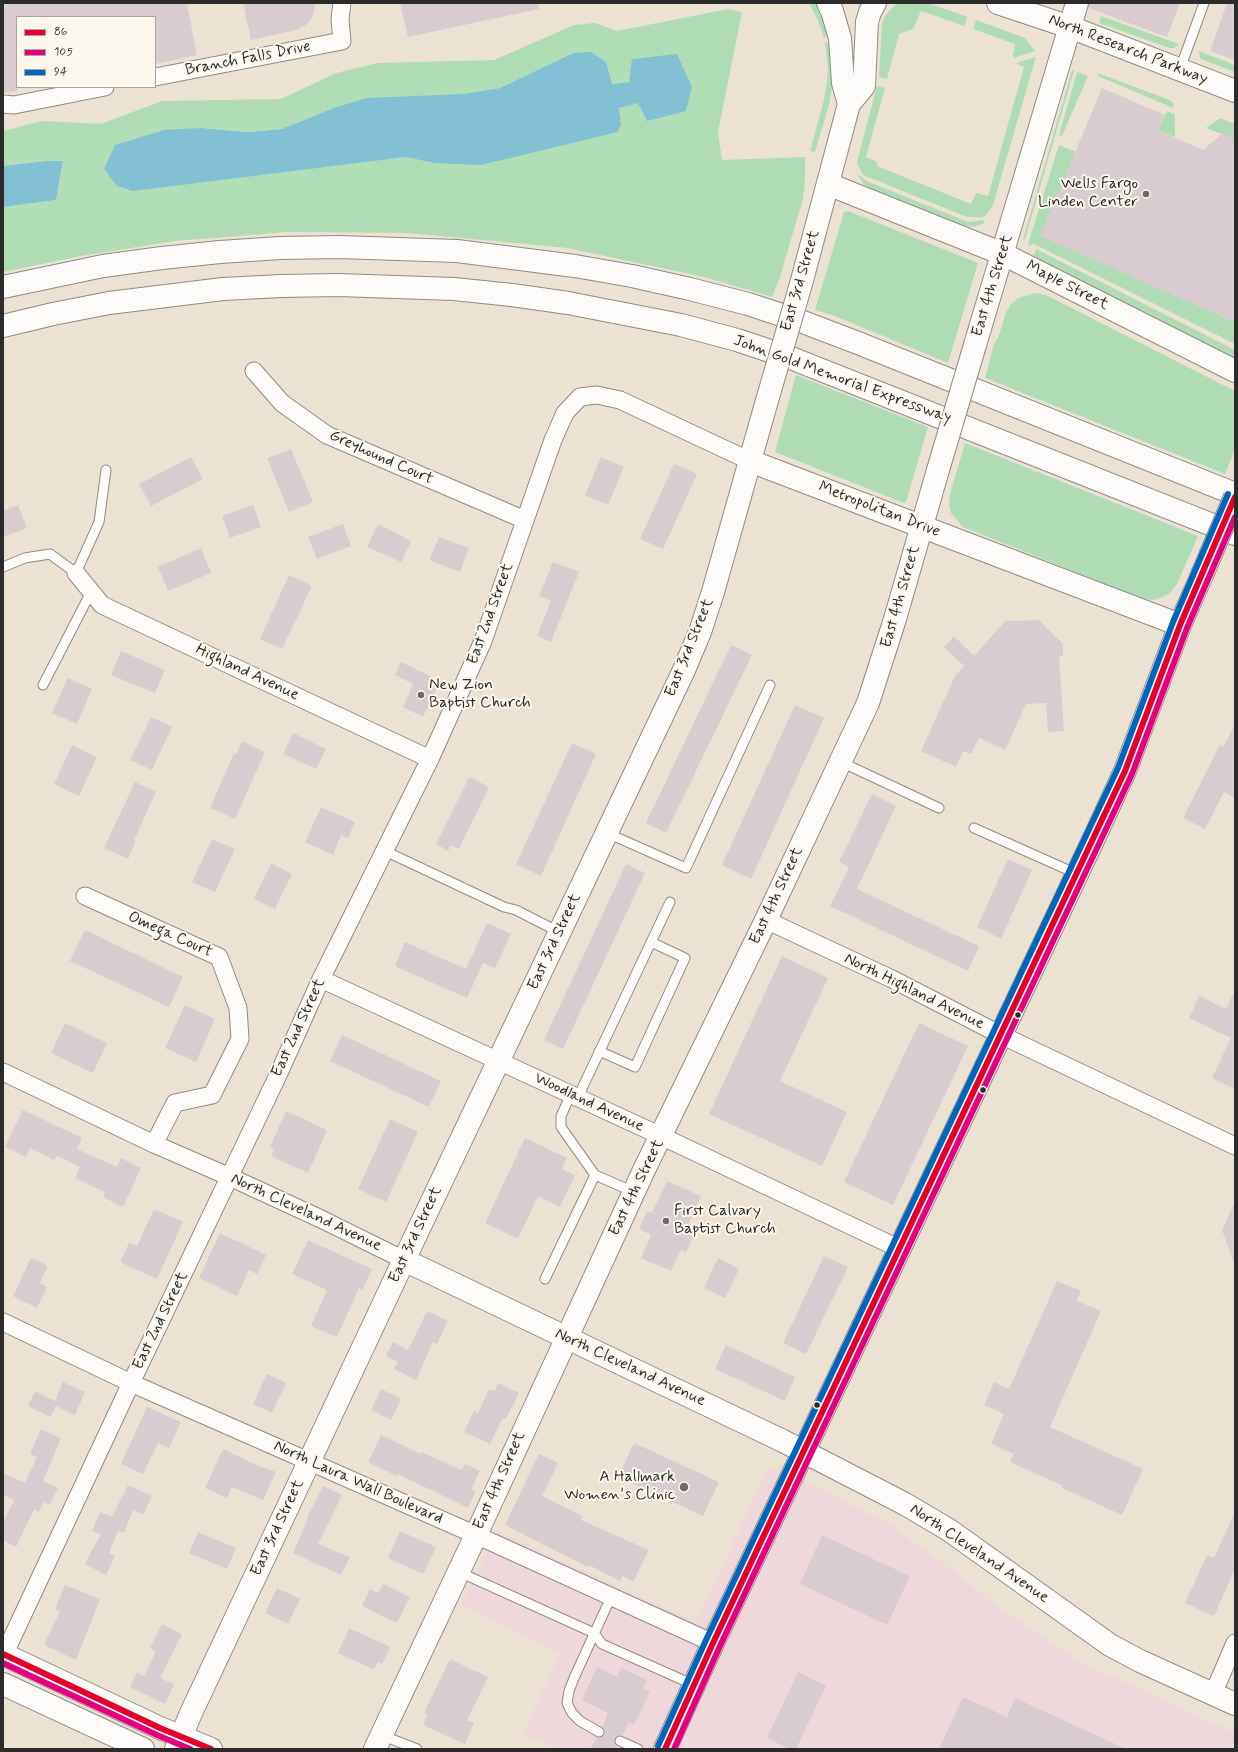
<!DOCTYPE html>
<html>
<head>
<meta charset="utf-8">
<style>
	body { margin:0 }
	#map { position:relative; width:1238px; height:1752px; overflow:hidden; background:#ece2d4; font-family:Mynerve,sans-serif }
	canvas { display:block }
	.frame { position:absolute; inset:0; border:4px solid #2b2b2b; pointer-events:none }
	.legend { position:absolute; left:16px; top:16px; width:140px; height:72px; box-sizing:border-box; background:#fbf7ec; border:1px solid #a8a59f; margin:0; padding:5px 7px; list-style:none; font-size:12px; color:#2b2b2b }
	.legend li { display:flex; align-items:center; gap:8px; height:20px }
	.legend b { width:20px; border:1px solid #a8a59f }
</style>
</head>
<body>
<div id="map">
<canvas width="1238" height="1752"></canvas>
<div class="frame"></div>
<ul class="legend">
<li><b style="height:5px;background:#e4002b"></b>86</li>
<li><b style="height:5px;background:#e5007d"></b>105</li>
<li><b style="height:5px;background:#0065bd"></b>94</li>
</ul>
</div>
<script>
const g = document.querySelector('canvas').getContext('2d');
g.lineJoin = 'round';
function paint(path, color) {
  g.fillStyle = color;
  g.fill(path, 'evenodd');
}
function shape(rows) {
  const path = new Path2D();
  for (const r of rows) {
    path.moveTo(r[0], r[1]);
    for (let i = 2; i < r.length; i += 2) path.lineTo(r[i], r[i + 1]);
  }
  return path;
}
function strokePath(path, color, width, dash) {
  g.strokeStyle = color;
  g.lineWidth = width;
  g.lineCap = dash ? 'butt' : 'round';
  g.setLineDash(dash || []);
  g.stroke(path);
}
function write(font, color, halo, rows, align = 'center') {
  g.font = font + ' Mynerve,sans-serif';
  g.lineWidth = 4;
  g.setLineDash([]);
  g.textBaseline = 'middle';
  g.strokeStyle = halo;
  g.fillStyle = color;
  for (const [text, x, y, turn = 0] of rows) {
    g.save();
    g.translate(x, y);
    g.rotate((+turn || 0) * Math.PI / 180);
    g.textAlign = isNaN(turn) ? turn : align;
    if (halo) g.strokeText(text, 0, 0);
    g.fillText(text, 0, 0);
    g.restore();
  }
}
paint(shape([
	[769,1466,818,1488,889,1524,963,1578,1000,1609,1081,1662,1235,1733,1235,1749,556,1749,523,1733,560,1655,461,1605,498,1531,696,1622]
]), '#efd8db');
paint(shape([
	[809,3,816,3,825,22,829,33,824,38,818,20],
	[897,3,928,3,968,17,964,26,921,11,913,29,899,34,887,79,879,77,882,24,885,16],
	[728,9,742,12,718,132,722,160,805,157,805,181,803,199,780,277,772,297,704,277,567,248,408,233,289,232,175,241,81,256,3,272,3,207,56,200,63,161,46,161,3,166,3,131,41,121,101,124,162,101,281,99,336,73,378,63,494,60,574,25,595,23,617,31],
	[573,53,612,84,629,82,647,121,638,102,619,108,621,124,434,163,405,157,201,128,248,132,282,129,500,88],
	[1101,16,1179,44,1174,48,1169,48,1099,23],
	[976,20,1025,38,1035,51,1014,58,1013,55,1015,44,973,29],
	[825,42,831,45,833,81,829,105,815,152,810,151,823,104,827,83,828,69],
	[1199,51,1235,65,1235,72,1203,60,1200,58],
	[1036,57,993,205,987,214,983,217,967,217,863,175,857,163,858,158,877,86,885,88,866,157,877,162,877,166,971,204,976,193,988,196,1024,67,1016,63],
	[1072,70,1074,71,1025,239,1023,239],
	[1077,72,1088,76,1062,136,1059,135],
	[1097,73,1170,100,1174,104,1173,108,1098,76],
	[1167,111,1175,115,1175,137,1158,130],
	[1220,118,1233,123,1235,121,1235,139,1206,128],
	[1059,145,1076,152,1041,236,1235,322,1235,344,1032,243,1031,246,1028,244],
	[857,174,869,182,961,219,968,222,983,220,985,223,974,227,959,225,871,190,865,186],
	[848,211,978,263,948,363,835,316,815,310,844,212],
	[1036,249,1235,350,1235,359,1033,257],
	[1035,293,1046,295,1235,391,1235,449,1225,474,985,378,994,344,998,338,1005,315,1010,305,1018,298],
	[796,375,928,427,906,502,904,503,775,452],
	[965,443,1198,536,1177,584,1170,593,1163,597,1153,600,1140,598,963,527,951,513,949,505,950,494]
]), '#b1ddb6');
paint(shape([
	[591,52,606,62,612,84,629,82,632,59,677,54,692,87,686,111,647,121,638,103,619,108,621,124,618,132,481,165,434,163,405,157,133,191,117,186,104,169,115,145,164,130,201,128,248,132,282,129,334,108,366,98,464,94,500,88,573,53],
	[46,161,63,161,56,200,3,207,3,166]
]), '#82c1d3');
paint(shape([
	[3,3,187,3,197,55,155,64,155,17,17,17,17,91,3,93],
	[243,3,316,3,313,16,306,25,297,30,251,40],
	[400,3,538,3,539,9,408,37],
	[1089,3,1180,3,1167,37,1088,8],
	[1227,3,1235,3,1235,60,1210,51],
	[1102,88,1165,115,1158,130,1203,150,1223,133,1235,139,1235,322,1040,236],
	[291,449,313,502,289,512,267,458],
	[191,457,203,479,151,506,139,484],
	[601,457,624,467,608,505,585,495],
	[674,464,697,474,663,549,640,539],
	[18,505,27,528,3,537,3,511],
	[253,505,261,527,230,538,222,516],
	[343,524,351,546,317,559,308,537],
	[378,524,411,541,401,562,367,547],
	[439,537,469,548,460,572,429,560],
	[201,548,211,573,168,591,158,567],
	[553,562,579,572,551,642,537,636,551,601,539,596],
	[289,575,312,586,282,649,260,639],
	[1006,620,1010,621,1039,620,1063,644,1063,656,1059,657,1064,731,1048,732,1046,703,1026,704,1005,750,979,738,971,754,963,751,956,767,921,751,955,676,964,666,944,647,954,636,974,656],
	[731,645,752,655,666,833,646,823],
	[121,651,165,670,155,693,111,675],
	[401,662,440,681,423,717,403,707,413,684,395,675],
	[68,678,92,689,77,724,52,713],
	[795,705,824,718,751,879,722,865],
	[151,717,172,727,152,770,130,760],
	[1235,724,1235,798,1224,792,1205,829,1183,818,1220,745,1223,747],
	[293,733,326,749,316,769,283,754],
	[242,741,265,752,235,819,210,808,234,753,236,754],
	[572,743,596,754,541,876,516,864],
	[72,745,97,757,79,796,54,784],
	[469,777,489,787,459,849,451,845,448,851,436,844],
	[135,782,156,792,134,840,136,841,128,859,104,848],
	[872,794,896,806,857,889,979,946,968,971,830,906,849,867,839,862],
	[321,807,355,822,348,838,341,835,333,855,305,842],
	[212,839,235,849,215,892,192,882],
	[1008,859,1032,870,1001,939,977,927],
	[271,863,292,874,275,909,254,899],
	[626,864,645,873,563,1049,544,1040],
	[487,923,511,934,495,968,483,963,467,998,395,966,405,942,466,969],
	[85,930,183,977,169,1007,70,961],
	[782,956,828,978,780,1081,847,1112,822,1166,709,1114],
	[1235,990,1235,1089,1212,1078,1231,1038,1189,1018,1199,996,1226,1009],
	[185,1005,215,1019,196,1062,165,1048],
	[65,1023,107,1043,93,1073,51,1053],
	[919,1023,968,1046,893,1205,844,1182],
	[342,1035,441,1081,429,1107,330,1061],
	[23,1110,82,1138,77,1149,117,1167,121,1158,141,1168,123,1207,103,1197,105,1192,75,1178,80,1167,57,1156,54,1160,30,1148,26,1157,5,1147],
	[286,1111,327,1130,308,1173,271,1156,274,1149,270,1147],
	[390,1119,418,1132,386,1202,358,1189],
	[525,1138,567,1158,562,1169,575,1175,560,1207,538,1196,518,1239,485,1223],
	[667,1181,701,1196,686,1229,695,1233,686,1252,681,1250,671,1271,641,1258,651,1235,639,1229,647,1211,652,1213],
	[1235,1202,1235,1263,1234,1263,1222,1230],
	[154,1209,183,1222,157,1279,120,1262,129,1243,137,1246],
	[220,1233,266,1255,257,1274,249,1270,237,1296,199,1278],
	[308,1240,372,1269,362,1290,359,1288,337,1337,311,1326,327,1290,292,1274],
	[824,1256,848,1267,806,1354,783,1343],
	[31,1258,48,1266,40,1283,47,1287,37,1308,13,1296],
	[718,1258,739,1269,725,1298,704,1288],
	[1057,1281,1081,1291,1077,1301,1101,1311,1050,1427,1143,1469,1122,1515,1062,1488,1063,1486,1010,1462,1014,1454,991,1444,1004,1414,984,1405,994,1382,1009,1389],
	[427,1311,448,1321,437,1344,433,1342,416,1380,394,1369,398,1362,386,1356,393,1342,408,1350],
	[726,1345,795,1377,785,1401,715,1369],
	[267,1374,286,1383,272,1413,253,1404],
	[63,1382,85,1392,75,1415,56,1406,50,1417,28,1406,35,1391,55,1401],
	[498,1383,519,1393,506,1419,503,1418,490,1444,464,1432,474,1411,478,1413,489,1389,495,1391],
	[381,1389,401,1399,391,1420,371,1410],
	[147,1407,181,1422,169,1448,158,1443,143,1474,121,1464],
	[41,1429,61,1438,43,1481,58,1488,50,1505,44,1502,39,1512,34,1509,16,1547,3,1540,3,1522,14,1500,3,1495,3,1473,25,1483,37,1457,30,1454],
	[381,1435,421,1454,422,1452,461,1470,465,1464,480,1471,471,1489,475,1492,468,1508,398,1474,397,1476,368,1462],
	[634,1443,719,1482,703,1516,618,1477],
	[223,1449,256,1465,276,1472,263,1500,232,1487,227,1498,205,1488],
	[539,1454,558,1463,542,1496,583,1516,581,1520,649,1550,633,1582,623,1576,620,1581,589,1565,588,1567,505,1525],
	[128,1485,152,1496,143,1515,133,1510,124,1533,118,1531,109,1553,115,1556,106,1575,85,1564,101,1534,92,1531,100,1512,112,1517],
	[323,1486,342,1495,318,1544,350,1557,341,1575,293,1553,308,1518,307,1518],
	[1235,1512,1235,1569,1214,1616,1185,1603,1207,1555,1214,1558],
	[400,1531,436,1547,423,1574,388,1558],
	[198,1532,236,1548,227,1569,189,1553],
	[822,1535,910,1576,887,1625,800,1584],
	[383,1584,410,1597,397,1623,362,1606,370,1589,378,1593],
	[65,1585,100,1599,76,1660,44,1645,60,1611,55,1609],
	[277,1588,300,1599,288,1624,265,1613],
	[162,1624,182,1634,160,1678,174,1684,165,1704,130,1687,137,1672,144,1676,156,1651,150,1648],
	[349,1628,390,1647,382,1664,378,1662,374,1670,338,1653],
	[450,1659,488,1677,467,1720,474,1723,465,1744,423,1725,428,1714,424,1713],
	[597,1667,617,1677,621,1668,647,1680,643,1688,650,1692,634,1725,629,1722,622,1736,619,1735,615,1738,614,1742,617,1746,616,1749,591,1749,597,1737,602,1737,604,1735,604,1729,602,1727,608,1713,582,1700],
	[798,1672,826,1686,796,1749,790,1749,767,1738],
	[963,1697,1007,1717,1015,1698,1126,1749,939,1749]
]), '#d9cdd1');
const lane = shape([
	[1180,69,1204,3],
	[3,567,25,558,50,554,76,573,99,522,106,470],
	[43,685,91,592],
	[841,762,939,808],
	[974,828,1077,874],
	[607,833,686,868,770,685],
	[385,851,504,907,516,910,559,932],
	[599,1051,635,1067,685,958,651,942],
	[571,1094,561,1116,561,1127,595,1175,634,1192],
	[578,1097,670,902],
	[545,1279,595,1175],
	[459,1572,594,1633,602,1644,694,1685],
	[599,1732,580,1721,572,1713,567,1703,569,1691,574,1678,611,1597],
	[381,1735,417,1749],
	[620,1741,638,1749]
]);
const street = shape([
	[155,77,342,41,340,19,342,3],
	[3,104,14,105,105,87],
	[254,371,282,403,327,435,525,520],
	[76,573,102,605,430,759],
	[85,896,219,957,238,1008,240,1039,212,1095,175,1103,154,1144],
	[766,920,892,979,1001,1035,1235,1146],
	[321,979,661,1136,900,1249],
	[3,1072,154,1144,230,1177,321,1219,404,1260],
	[3,1322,131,1383,476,1535,713,1643],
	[4,1655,131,1383,279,1073,321,979,430,759,483,641,553,440,565,413,580,397,597,395,620,400,750,461],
	[1213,1694,1235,1643]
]);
const secondary = shape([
	[828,3,832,11,840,38,843,83,849,104],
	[828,184,1003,254,1235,371],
	[801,284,849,104,864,86,867,22,870,12,875,3],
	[975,345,1077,3],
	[750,461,1180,625],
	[404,1260,783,1441,905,1504,949,1530,1110,1645,1140,1661,1235,1704],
	[176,1749,191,1713,404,1260,684,670,700,632,713,592,766,404],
	[375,1749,476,1535,644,1170,766,920,868,703,895,619,938,470],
	[665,1749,713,1643,1097,832,1125,771,1180,625,1202,575]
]);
const primary = shape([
	[998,3,1070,27,1235,91],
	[3,1654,160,1728,211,1749],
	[3,1684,143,1749]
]);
const highway = shape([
	[3,287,103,266,162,258,220,252,280,248,339,247,457,251,575,266,632,276,690,289,748,304,803,322,858,343,1235,494],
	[3,326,53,314,109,303,223,289,281,286,338,285,454,289,512,295,568,303,681,325,737,340,791,358,1235,534]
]);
strokePath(lane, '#918c85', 11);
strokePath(street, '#918c85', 19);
strokePath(secondary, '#918c85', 24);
strokePath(primary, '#918c85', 24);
strokePath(highway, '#918c85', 24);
strokePath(lane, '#fcfbf9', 9);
strokePath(street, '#fcfbf9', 17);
strokePath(secondary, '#fcfbf9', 22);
strokePath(primary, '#fcfbf9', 22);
strokePath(highway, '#fcfbf9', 22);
const secondaryBridge = shape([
	[766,404,801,284],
	[938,470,975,345],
	[1202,575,1235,497]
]);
strokePath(secondaryBridge, '#918c85', 24, []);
strokePath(secondaryBridge, '#fcfbf9', 22);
strokePath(shape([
	[3,1654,160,1728,211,1749],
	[665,1749,713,1643,1125,771,1180,625,1235,497]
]), '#e4002b', 6);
strokePath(shape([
	[3,1663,157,1735,190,1749],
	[674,1749,720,1646,1132,774,1187,628,1235,517]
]), '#e5007d', 6);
strokePath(shape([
	[658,1746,706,1640,1118,768,1173,622,1228,494]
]), '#0065bd', 6);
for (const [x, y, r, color] of [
	[1146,194,4,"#6f6b66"],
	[421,695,4,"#6f6b66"],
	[1018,1015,3.5,"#2b2b2b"],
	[983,1090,3.5,"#2b2b2b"],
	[666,1221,4,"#6f6b66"],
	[817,1405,3.5,"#2b2b2b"],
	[684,1487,5,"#6f6b66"]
]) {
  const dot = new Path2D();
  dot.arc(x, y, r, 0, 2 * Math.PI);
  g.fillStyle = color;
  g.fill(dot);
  strokePath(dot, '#fbf7ec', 1.5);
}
write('16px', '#2b2b2b', '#fbf7ec', [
	["North Research Parkway",1128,50,21],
	["Branch Falls Drive",248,59,-11],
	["East 3rd Street",801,281,-74],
	["East 4th Street",993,286,-73],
	["Maple Street",1067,286,27],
	["John Gold Memorial Expressway",842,380,20],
	["Greyhound Court",381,458,24],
	["Metropolitan Drive",879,510,21],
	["East 4th Street",901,597,-74],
	["East 2nd Street",491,614,-70],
	["East 3rd Street",690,648,-68],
	["Highland Avenue",247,673,25],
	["East 4th Street",777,896,-65],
	["Omega Court",170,935,24],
	["East 3rd Street",555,942,-65],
	["North Highland Avenue",914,992,26],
	["East 2nd Street",299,1028,-65],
	["Woodland Avenue",589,1103,25],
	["East 4th Street",637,1188,-64],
	["North Cleveland Avenue",306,1213,25],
	["East 3rd Street",416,1235,-65],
	["East 2nd Street",161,1321,-64],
	["North Cleveland Avenue",630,1368,25],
	["East 4th Street",500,1481,-66],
	["North Laura Wall Boulevard",358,1483,24],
	["East 3rd Street",278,1528,-65],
	["North Cleveland Avenue",979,1554,34]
]);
write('16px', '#2b2b2b', '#fbf7ec', [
	["Wells Fargo",1138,185],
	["Linden Center",1138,203],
	["New Zion",429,686,"left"],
	["Baptist Church",429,704,"left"],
	["First Calvary",674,1212,"left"],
	["Baptist Church",674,1230,"left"],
	["A Hallmark",675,1478],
	["Women's Clinic",675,1496]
], 'right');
</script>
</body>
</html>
